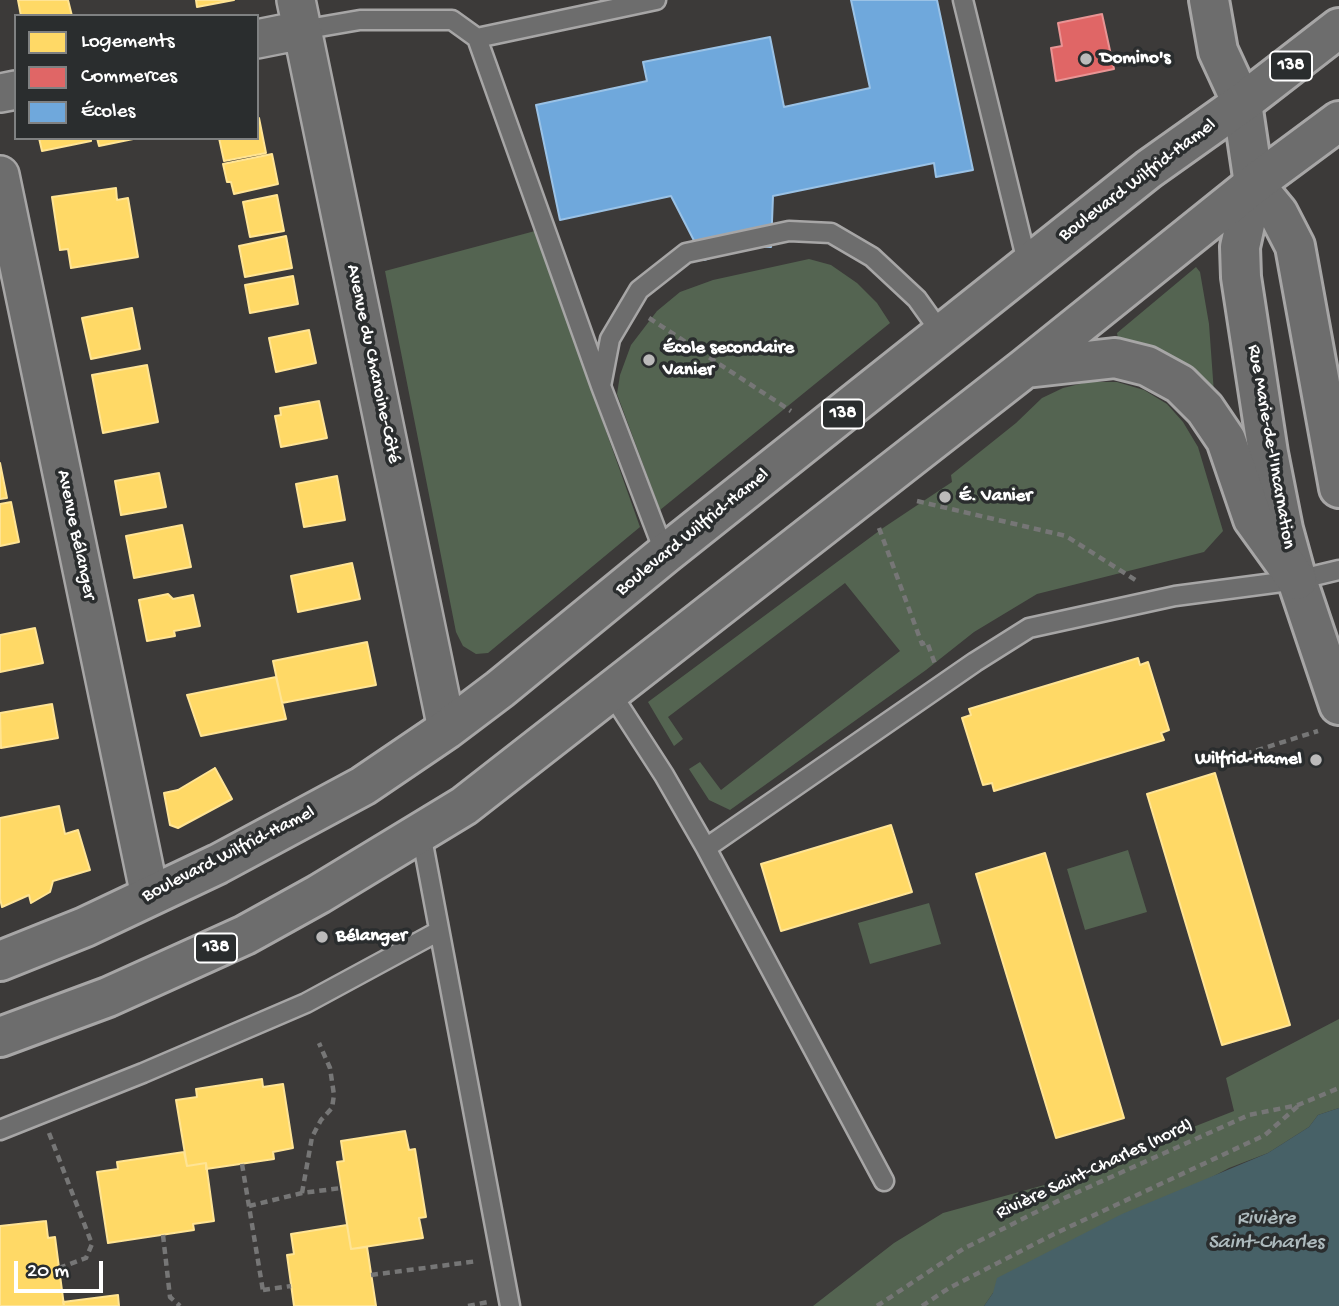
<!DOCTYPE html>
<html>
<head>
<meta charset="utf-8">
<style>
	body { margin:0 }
	#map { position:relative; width:1339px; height:1306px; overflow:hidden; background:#3c3a39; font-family:"Gochi Hand",sans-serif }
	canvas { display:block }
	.legend { position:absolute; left:14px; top:14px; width:245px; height:126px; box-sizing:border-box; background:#2a2d2e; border:2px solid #7f8182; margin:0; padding:9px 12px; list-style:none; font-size:21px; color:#fff }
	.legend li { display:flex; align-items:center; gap:14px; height:35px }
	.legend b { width:35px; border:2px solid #7f8182 }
	.scale { position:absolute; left:14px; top:1261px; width:89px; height:32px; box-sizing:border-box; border:4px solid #fff; border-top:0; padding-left:9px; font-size:21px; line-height:24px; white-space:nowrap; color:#fff; -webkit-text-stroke:5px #2a2d2e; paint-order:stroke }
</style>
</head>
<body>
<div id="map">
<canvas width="1339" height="1306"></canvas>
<ul class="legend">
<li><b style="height:19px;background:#ffd966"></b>Logements</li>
<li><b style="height:19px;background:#e06666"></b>Commerces</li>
<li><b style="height:19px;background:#6fa8dc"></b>Écoles</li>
</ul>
<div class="scale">20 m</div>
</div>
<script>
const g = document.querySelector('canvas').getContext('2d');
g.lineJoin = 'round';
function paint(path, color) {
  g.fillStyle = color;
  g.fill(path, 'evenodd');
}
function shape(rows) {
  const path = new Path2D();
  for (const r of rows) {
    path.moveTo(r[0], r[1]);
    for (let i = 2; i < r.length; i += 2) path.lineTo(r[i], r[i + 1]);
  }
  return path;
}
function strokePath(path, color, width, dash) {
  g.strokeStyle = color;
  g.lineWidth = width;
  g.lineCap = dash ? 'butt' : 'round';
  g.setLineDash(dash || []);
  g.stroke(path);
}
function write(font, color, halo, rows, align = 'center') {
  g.font = font + ' "Gochi Hand",sans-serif';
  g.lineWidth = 7;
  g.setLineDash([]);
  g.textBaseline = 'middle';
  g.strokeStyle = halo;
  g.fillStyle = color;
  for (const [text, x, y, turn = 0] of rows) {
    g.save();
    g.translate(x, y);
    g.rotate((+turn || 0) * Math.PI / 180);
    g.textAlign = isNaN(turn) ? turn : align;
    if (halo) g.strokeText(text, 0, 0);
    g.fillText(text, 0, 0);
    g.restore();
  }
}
paint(shape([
	[535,231,640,527,488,653,476,654,463,646,456,632,385,271],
	[809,259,831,265,857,283,877,303,890,323,660,510,617,394,620,375,631,345,657,311,680,292,713,280],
	[1196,267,1200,272,1209,324,1215,407,1119,344,1117,333],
	[1088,382,1117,382,1144,390,1167,404,1183,422,1198,447,1223,531,1204,552,1037,594,974,632,926,670,730,810,709,800,689,769,700,762,721,790,900,651,845,583,668,717,683,739,674,746,648,702,883,528,952,482,951,475,1016,423,1042,398,1063,388],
	[1128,850,1147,912,1085,930,1067,869],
	[929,903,941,944,870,964,858,923],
	[1339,1019,1339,1108,1318,1115,1309,1127,1268,1153,1229,1168,993,1293,984,1306,813,1306,894,1243,943,1213,1048,1184,1234,1111,1226,1078]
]), '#546451');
paint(shape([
	[1339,1108,1339,1306,984,1306,993,1293,997,1278,1122,1214,1268,1153,1309,1127,1318,1115]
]), '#476167');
const homes = shape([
	[18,0,68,0,72,16,21,16,18,0],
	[196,0,234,0,197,7,196,0],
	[257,118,259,118,266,153,224,161,219,138,257,138,257,118],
	[39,138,91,138,91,141,42,151,39,138],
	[97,138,138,138,99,146,97,138],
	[272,154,278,184,234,194,231,182,227,182,223,164,272,154],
	[116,188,117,200,128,198,138,257,71,268,68,249,60,250,52,197,116,188],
	[277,195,284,231,250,237,243,202,277,195],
	[286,236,292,268,245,277,239,246,286,236],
	[293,276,298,304,250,313,245,285,293,276],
	[132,308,140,349,91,359,82,318,132,308],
	[309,330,316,363,276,372,269,338,309,330],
	[147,365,158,422,103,433,92,375,147,365],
	[319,401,327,438,281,447,275,416,281,415,280,408,319,401],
	[0,463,7,498,0,499,0,463],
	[159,473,166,507,121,515,115,481,159,473],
	[337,476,345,520,304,527,296,484,337,476],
	[11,502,19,542,0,546,0,504,11,502],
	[182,525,191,567,134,578,126,536,182,525],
	[352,563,360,599,298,612,291,576,352,563],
	[168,594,173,599,193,595,200,626,174,631,175,636,147,641,139,600,168,594],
	[35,628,43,663,0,672,0,635,35,628],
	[367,642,376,685,282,703,273,661,367,642],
	[1138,658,1140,665,1148,662,1169,730,1161,733,1164,740,994,791,992,783,983,785,962,718,971,715,969,709,1138,658],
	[276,677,286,719,201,736,187,695,276,677],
	[52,704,58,738,1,748,0,713,52,704],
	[215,768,232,799,178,828,170,825,164,793,178,790,215,768],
	[1215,773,1290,1025,1222,1045,1147,794,1215,773],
	[59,806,65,834,78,830,90,870,53,881,50,892,31,903,29,895,2,907,0,899,0,818,59,806],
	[891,825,912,892,781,931,761,864,891,825],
	[1045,853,1124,1118,1056,1138,976,874,1045,853],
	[262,1079,263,1087,283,1084,293,1148,273,1152,274,1159,206,1169,206,1163,187,1166,176,1100,197,1097,196,1089,262,1079],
	[405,1131,409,1150,415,1149,426,1217,419,1218,423,1238,351,1249,337,1162,344,1161,341,1141,405,1131],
	[184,1152,187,1166,206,1163,214,1221,193,1224,194,1230,108,1243,97,1172,118,1169,117,1162,184,1152],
	[46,1221,48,1238,55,1237,64,1306,0,1306,0,1226,46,1221],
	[347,1225,351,1249,367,1247,376,1306,294,1306,287,1255,294,1254,291,1234,347,1225],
	[118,1295,119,1306,64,1306,63,1302,118,1295]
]);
paint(homes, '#ffd966');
strokePath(homes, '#ffe494', 2);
const shops = shape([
	[1102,14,1114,69,1056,81,1051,48,1062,46,1058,23,1102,14]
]);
paint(shops, '#e06666');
strokePath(shops, '#e99494', 2);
const schools = shape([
	[851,0,937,0,973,170,936,177,934,163,773,196,771,247,746,246,704,260,671,196,560,220,536,105,647,81,643,62,770,37,784,107,870,88,851,0]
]);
paint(schools, '#6fa8dc');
strokePath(schools, '#9ac2e6', 2);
const lane = shape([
	[963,0,1028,266],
	[302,30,360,20,452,20,477,38,601,386],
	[477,38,656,0],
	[665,554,601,386,610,339,639,290,686,253,789,231,831,233,872,257,917,299,942,334],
	[611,693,664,775,706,848,975,662,1029,628,1175,596,1297,580,1339,570],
	[421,833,510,1306],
	[706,848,884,1181],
	[0,1130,143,1073,306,1003,439,931]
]);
const street = shape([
	[296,0,447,729],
	[257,39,302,30],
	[0,93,16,90],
	[0,175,150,896]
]);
const secondary = shape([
	[1209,0,1218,51,1242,103,1254,184,1240,247,1241,277,1268,453,1283,529,1297,580,1339,705],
	[1254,184,1278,213,1295,246,1339,488]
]);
const primary = shape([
	[1025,368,1115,358,1147,366,1180,384,1205,409,1226,440,1253,519,1297,580],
	[0,961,85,927,218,864,363,786,447,729,500,689,665,554,1149,169,1242,103,1339,28],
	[0,1037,108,997,245,935,319,894,464,806,1025,368,1254,184,1339,121]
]);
strokePath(lane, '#a7a6a6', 23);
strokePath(street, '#a7a6a6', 42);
strokePath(secondary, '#a7a6a6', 44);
strokePath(primary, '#a7a6a6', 44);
strokePath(shape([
	[649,318,791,411],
	[917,501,1066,536,1137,581],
	[879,528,922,644,927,642,935,664],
	[1245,754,1318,731],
	[49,1133,92,1244,86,1258,59,1268],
	[242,1164,263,1291],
	[302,1193,312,1137,321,1120,332,1108,334,1095,330,1068,319,1043],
	[249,1206,302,1193,341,1188],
	[163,1235,170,1297,180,1306],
	[371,1275,478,1261],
	[263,1290,291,1286],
	[468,1306,488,1302],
	[877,1306,963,1249,1060,1200,1249,1115,1298,1105,1339,1088],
	[922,1306,949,1288,1054,1234,1265,1135,1298,1106]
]), '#767676', 4.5, [7, 5]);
strokePath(lane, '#6d6d6d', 18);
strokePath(street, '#6d6d6d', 37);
strokePath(secondary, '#6d6d6d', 38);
strokePath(primary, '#6d6d6d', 38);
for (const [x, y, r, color] of [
	[1086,59,7,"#bbbaba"],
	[649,360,7,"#bbbaba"],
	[945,497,7,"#bbbaba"],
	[1316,760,7,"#bbbaba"],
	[322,937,7,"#bbbaba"]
]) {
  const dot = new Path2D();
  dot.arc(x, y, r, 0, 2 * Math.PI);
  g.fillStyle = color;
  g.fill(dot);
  strokePath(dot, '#2a2d2e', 2.5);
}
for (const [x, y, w] of [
	[1291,66,42],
	[843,414,42],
	[216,948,42]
]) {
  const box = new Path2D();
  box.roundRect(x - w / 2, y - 14.5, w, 29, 5);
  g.fillStyle = '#2a2d2e';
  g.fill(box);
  strokePath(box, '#fff', 2);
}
write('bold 18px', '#fff', null, [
	["138",1291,66],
	["138",843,414],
	["138",216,948]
]);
write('bold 19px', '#fff', '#2a2d2e', [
	["Domino's",1100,59],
	["École secondaire",663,349],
	["Vanier",663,371],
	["É. Vanier",959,497],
	["Wilfrid-Hamel",1302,760,"right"],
	["Bélanger",336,937]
], 'left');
write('19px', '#fff', '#2a2d2e', [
	["Boulevard Wilfrid-Hamel",1138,181,-37],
	["Avenue du Chanoine-Côté",372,364,78],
	["Rue Marie-de-l'Incarnation",1270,447,80],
	["Boulevard Wilfrid-Hamel",693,533,-39],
	["Avenue Bélanger",75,535,78],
	["Boulevard Wilfrid-Hamel",229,855,-27],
	["Rivière Saint-Charles (nord)",1095,1170,-25]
]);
write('italic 21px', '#adbabd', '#2a2d2e', [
	["Rivière",1266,1220],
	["Saint-Charles",1266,1244]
]);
</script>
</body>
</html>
